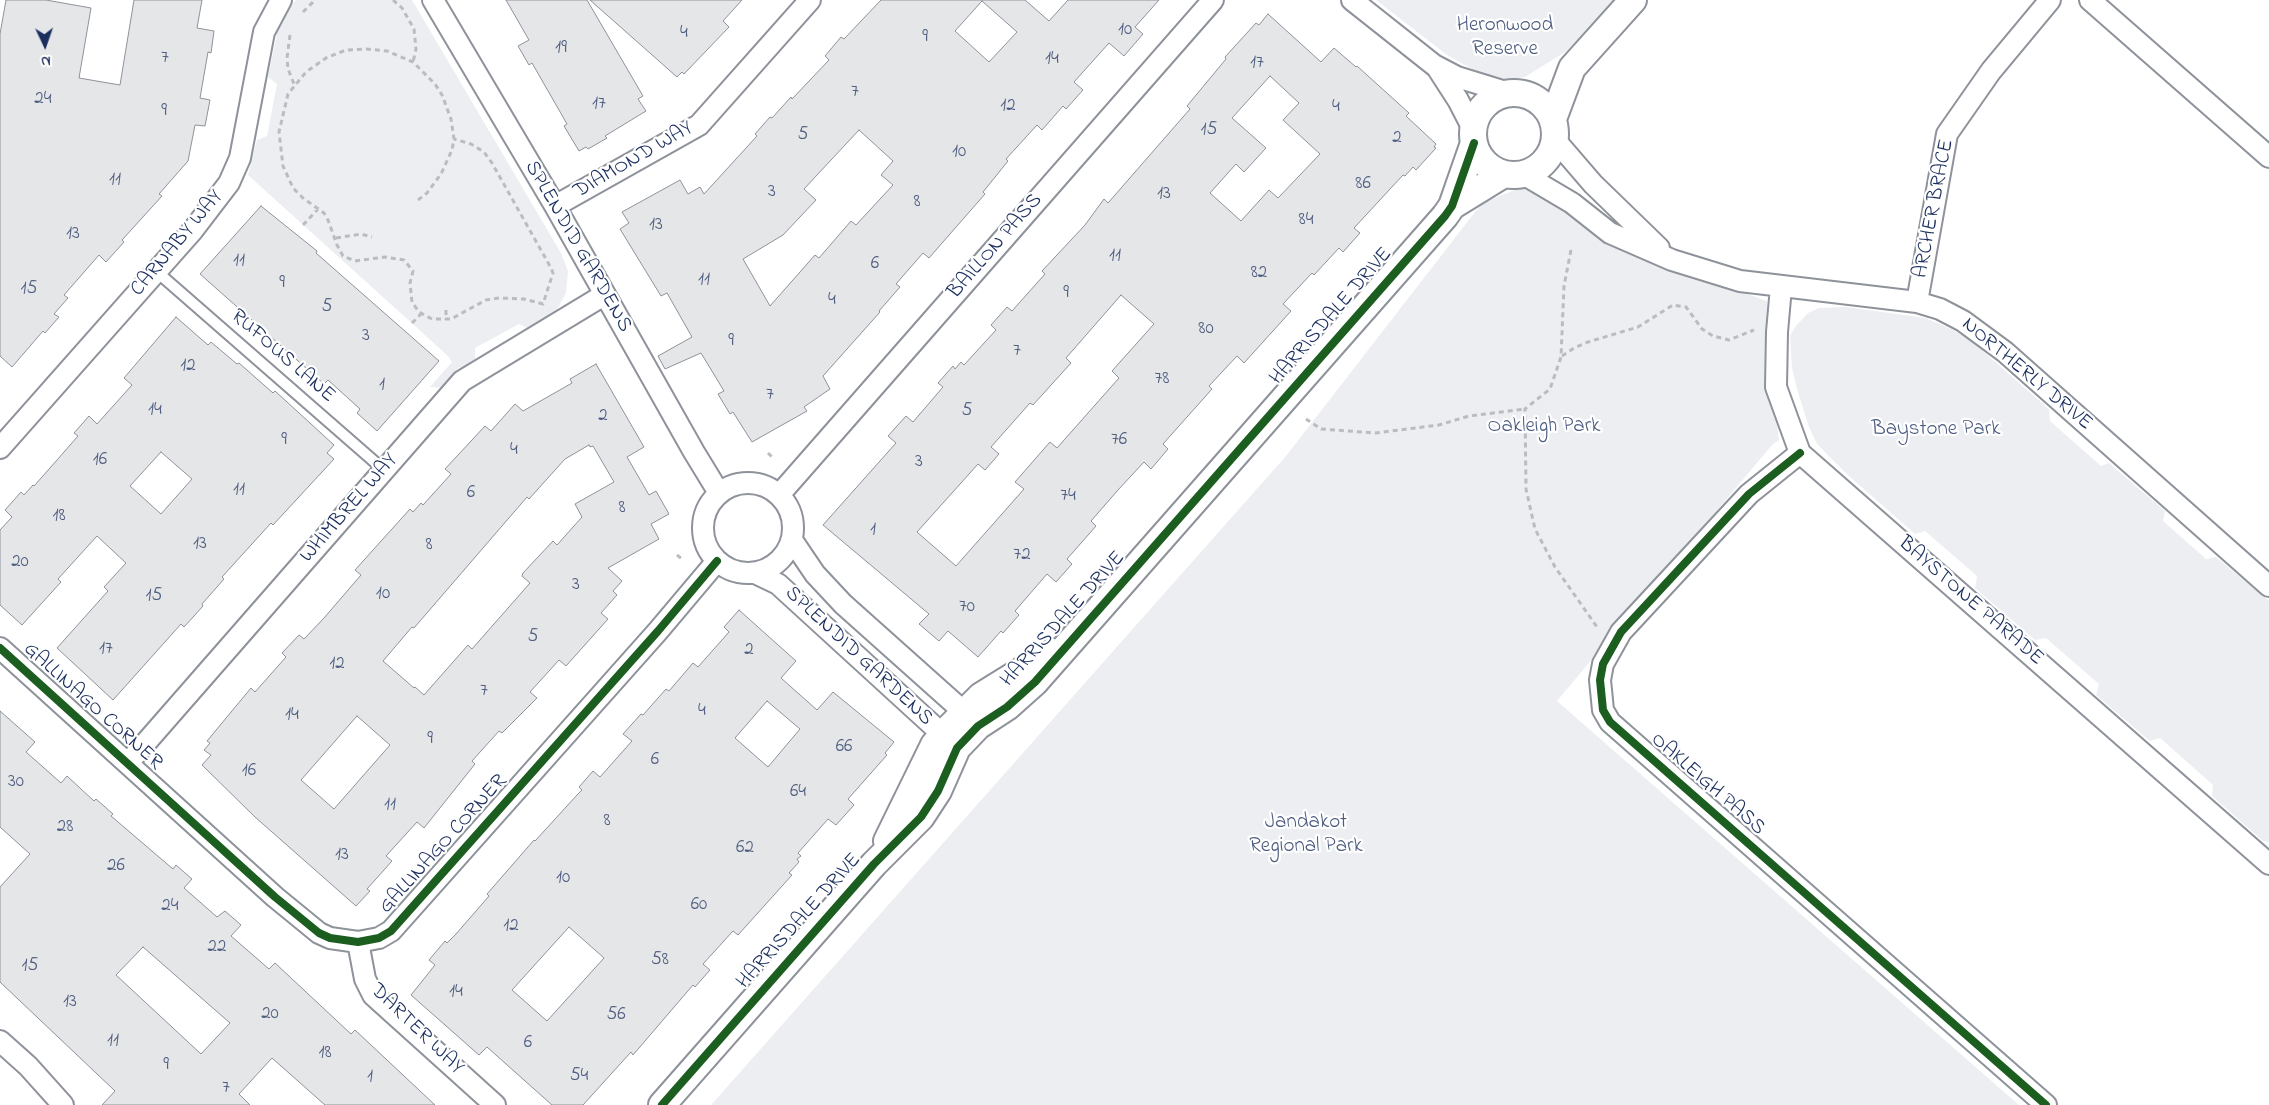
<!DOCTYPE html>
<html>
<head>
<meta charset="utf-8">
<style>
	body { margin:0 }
	#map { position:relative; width:2269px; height:1105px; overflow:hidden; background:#fff; font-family:"Indie Flower",sans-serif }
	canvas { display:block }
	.north { position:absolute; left:20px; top:20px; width:50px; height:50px; -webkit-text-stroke:4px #fff; paint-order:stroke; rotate:177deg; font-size:14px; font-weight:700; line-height:20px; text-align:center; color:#1b2f5e }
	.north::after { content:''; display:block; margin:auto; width:18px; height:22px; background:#1b2f5e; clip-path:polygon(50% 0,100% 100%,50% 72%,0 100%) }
</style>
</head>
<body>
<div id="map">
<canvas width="2269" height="1105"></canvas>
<div class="north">N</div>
</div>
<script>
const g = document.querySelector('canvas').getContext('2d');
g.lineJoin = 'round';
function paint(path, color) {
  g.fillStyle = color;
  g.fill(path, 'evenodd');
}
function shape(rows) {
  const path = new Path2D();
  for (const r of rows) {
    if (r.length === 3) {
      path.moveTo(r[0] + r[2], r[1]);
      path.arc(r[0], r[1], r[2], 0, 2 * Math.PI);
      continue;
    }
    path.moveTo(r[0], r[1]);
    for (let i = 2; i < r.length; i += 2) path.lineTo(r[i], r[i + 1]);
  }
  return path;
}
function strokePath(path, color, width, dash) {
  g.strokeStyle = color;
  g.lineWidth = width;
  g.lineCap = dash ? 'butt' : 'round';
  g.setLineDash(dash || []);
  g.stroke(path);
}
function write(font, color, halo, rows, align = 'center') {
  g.font = font + ' "Indie Flower",sans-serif';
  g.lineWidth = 4.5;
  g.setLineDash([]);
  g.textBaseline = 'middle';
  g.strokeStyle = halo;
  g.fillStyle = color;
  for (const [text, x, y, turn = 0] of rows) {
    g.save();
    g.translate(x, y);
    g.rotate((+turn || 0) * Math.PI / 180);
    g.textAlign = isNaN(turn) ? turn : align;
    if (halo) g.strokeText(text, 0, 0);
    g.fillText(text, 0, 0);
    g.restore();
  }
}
paint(shape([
	[296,0,412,0,561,253,568,271,566,293,556,311,529,329,519,324,475,348,475,360,462,369,460,367,456,370,456,375,442,388,430,387,452,362,448,356,248,175,257,140,267,136,277,84,268,77,278,29,286,12],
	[1376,0,1615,0,1589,30,1565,52,1525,77,1511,79,1497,78,1472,69,1447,55],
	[1520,188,1550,196,1710,281,1767,301,1766,348,1768,349,1779,440,1772,445,1557,701,2019,1105,711,1105,1286,456,1482,203],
	[1846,307,1925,318,1951,329,1969,339,2049,409,2050,421,2101,466,2109,463,2165,511,2163,521,2206,559,2216,557,2269,601,2269,842,2263,841,2212,796,2213,785,2160,738,2150,741,2096,695,2099,684,2046,638,2035,640,1975,588,1977,576,1925,531,1915,534,1849,476,1817,444,1809,427,1797,389,1792,368,1790,336,1795,327,1808,313,1819,308]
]), '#edeef2');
const building = shape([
	[6,0,46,0,91,8,79,78,120,85,134,0,202,0,197,28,214,31,211,53,208,52,200,98,210,100,205,126,195,125,188,161,159,194,162,196,122,240,124,242,106,262,99,255,64,295,68,298,54,314,59,317,45,333,43,331,12,367,0,356,0,34,6,0],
	[506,0,587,0,643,96,638,99,646,111,605,136,607,138,588,149,586,147,579,151,564,126,567,124,532,63,529,65,518,46,529,40,506,0],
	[590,0,742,0,723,21,729,27,684,74,682,72,677,77,590,0],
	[881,0,1025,0,1049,21,1068,0,1159,0,1135,27,1143,34,1124,56,1109,43,1074,82,1083,90,1066,109,1063,106,1042,130,1037,125,1006,159,1008,161,983,192,985,194,929,258,923,253,896,284,900,287,879,311,880,312,823,376,830,389,804,407,807,411,752,442,733,412,730,414,718,394,724,391,701,353,665,369,658,356,692,337,667,293,661,296,620,229,629,223,622,212,680,180,688,194,700,187,704,194,757,136,755,134,770,117,772,118,791,97,792,99,829,60,825,56,841,37,844,39,881,0],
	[982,1,1017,32,989,62,955,31,982,1],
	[859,130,893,161,881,175,893,185,856,225,851,221,819,258,815,255,770,306,743,259,783,235,816,200,804,189,859,130],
	[1268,14,1321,62,1334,48,1356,67,1357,66,1409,113,1406,116,1436,144,1434,147,1436,148,1416,170,1413,167,1405,176,1403,175,1354,228,1360,233,1343,252,1339,248,1314,275,1312,273,1283,304,1291,311,1244,363,1237,356,1209,386,1212,389,1163,444,1168,449,1151,469,1144,462,1118,490,1091,521,1096,526,1067,559,1072,564,1056,582,1047,574,1015,611,1019,615,1003,633,1001,631,978,657,948,631,939,641,919,624,929,614,823,525,896,443,888,436,906,416,913,422,943,387,938,383,953,366,955,369,961,362,964,365,996,330,991,325,1007,307,1012,311,1045,274,1042,271,1085,225,1104,199,1108,203,1190,109,1187,106,1226,59,1225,57,1256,23,1259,25,1268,14],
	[1270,76,1299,103,1283,120,1320,154,1278,198,1269,190,1241,221,1210,193,1236,164,1244,172,1266,148,1232,118,1270,76],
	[1121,295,1154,324,1112,371,1119,378,1057,448,1050,442,1015,482,1024,489,956,566,917,532,978,464,985,470,999,454,991,447,1030,403,1033,405,1071,363,1066,358,1121,295],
	[261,206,317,251,316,253,439,361,377,431,357,413,360,409,328,380,324,384,200,274,261,206],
	[176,317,208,345,211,342,237,364,239,363,273,393,275,391,334,445,327,453,334,459,273,525,271,523,222,577,224,579,202,604,203,606,184,627,181,624,113,700,57,648,108,591,104,587,126,563,97,536,58,579,61,582,22,625,0,605,0,530,12,517,5,510,21,492,24,495,33,485,34,486,57,460,78,436,74,433,89,416,97,424,132,385,124,378,176,317],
	[161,452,192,479,161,514,130,486,161,452],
	[596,364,644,447,627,457,649,495,656,491,669,514,651,524,659,539,608,568,622,581,613,591,617,595,601,613,608,619,566,666,559,660,530,692,537,698,502,733,499,731,472,761,475,764,424,828,417,822,386,856,392,861,367,889,370,891,356,906,255,817,202,765,211,755,204,750,210,743,207,741,251,688,255,692,286,657,282,653,299,635,304,639,324,618,361,575,355,570,410,509,413,512,421,503,423,505,451,474,445,469,485,426,491,431,515,404,523,411,572,383,570,379,596,364],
	[589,445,590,447,593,446,614,482,575,504,582,517,557,545,553,541,523,573,522,576,530,583,472,649,468,645,424,695,415,687,414,688,383,661,412,627,414,628,527,497,529,499,565,459,589,445],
	[357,716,390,745,334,809,301,780,357,716],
	[739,610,796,661,781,678,817,710,833,692,894,742,885,753,887,755,848,799,854,805,836,825,828,819,798,853,801,856,797,859,799,862,789,873,792,875,738,935,733,931,703,964,710,970,695,987,693,985,633,1055,631,1052,583,1105,552,1105,487,1047,479,1055,411,995,435,965,429,960,445,941,447,943,456,934,489,896,487,894,534,840,535,841,577,795,582,790,579,787,593,771,600,777,632,741,623,734,641,714,643,715,666,689,669,691,693,663,698,667,729,632,724,627,739,610],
	[767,701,800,729,768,767,735,738,767,701],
	[569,927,604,958,547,1021,512,990,569,927],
	[0,711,35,742,26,752,61,783,67,776,94,801,96,799,113,814,111,816,173,869,176,865,192,879,184,888,217,917,225,911,241,925,231,936,269,969,275,963,351,1034,355,1030,435,1105,325,1105,272,1058,239,1094,250,1105,102,1105,115,1091,0,982,0,887,30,854,0,827,0,711],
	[143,947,230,1023,201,1054,116,975,143,947]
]);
paint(building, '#e5e6e8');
strokePath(building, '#8e929a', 1);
const service = shape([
	[156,271,384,470]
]);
const minor = shape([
	[433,0,555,206,694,452,719,493],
	[1352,0,1434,65,1457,77,1509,93],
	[2090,0,2269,157],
	[1436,66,1458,100,1473,129],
	[1556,141,1593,184,1659,248],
	[1523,174,1572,203,1610,233,1672,260,1740,281,1917,302,1940,309,1963,321,2005,352,2269,586],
	[555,206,699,125,810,0],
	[1781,287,1777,332,1776,387,1800,453,2269,864],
	[1917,302,1947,134,1991,71,2050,0],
	[0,448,193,230,229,183,240,158,264,32,281,0],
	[1800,453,1749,494,1621,632,1603,664,1600,680,1603,710,1610,722,2046,1105],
	[748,528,45],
	[779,495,1213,0],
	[792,540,815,574,843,604,974,721],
	[755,573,778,584,952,743],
	[0,648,275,897,319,933,330,938,358,942,379,938,391,931,658,631,717,561],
	[128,763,462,381,604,295],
	[358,942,365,979,373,995,495,1105],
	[0,1041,28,1066,63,1105]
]);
const tertiary = shape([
	[1514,134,41],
	[1553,119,1572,68,1633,0],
	[1452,206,1504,174],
	[887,841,934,745,943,734,981,696,1052,652],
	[662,1105,874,864,921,817,938,791,957,748,978,726,1007,707,1035,682,1445,216,1452,206,1474,143]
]);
strokePath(service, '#8e929a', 14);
strokePath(minor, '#8e929a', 24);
strokePath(tertiary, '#8e929a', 30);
strokePath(shape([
	[393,0,402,8,414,29,416,49,413,62],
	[303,12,315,0],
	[290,35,287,58,288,69,294,84],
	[418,200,427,193,441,174,452,150,454,139,451,119,442,95,435,84,413,62,387,51,366,49,346,50,326,58,306,72,288,94,279,132,283,166,293,188,303,198,324,213,328,220,337,245,343,256,355,261,385,257,404,260,413,271,410,283,412,302,419,312,432,319,451,319,486,300,499,298,524,299,543,304,553,273,551,268,492,163,484,152,471,144,454,139],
	[303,225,318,209],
	[336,238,361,234,372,237],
	[1571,250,1564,286,1561,357,1550,389,1525,409,1526,489,1535,529,1555,567,1597,627],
	[446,310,446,320],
	[412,323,421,314],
	[1562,356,1574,348,1588,342,1638,327,1673,305,1686,307,1702,329,1713,336,1729,340,1754,330],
	[1306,419,1321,429,1375,433,1439,425,1469,416,1525,409],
	[768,453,773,458],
	[677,555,682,559]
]), '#b9bcc1', 3, [5, 4]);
strokePath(service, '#fff', 10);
strokePath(minor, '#fff', 20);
strokePath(tertiary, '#fff', 26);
strokePath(shape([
	[1800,453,1749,494,1621,632,1603,664,1600,680,1603,710,1610,722,2046,1105],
	[0,648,275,897,319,933,330,938,358,942,379,938,391,931,658,631,717,561],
	[662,1105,874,864,921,817,938,791,957,748,978,726,1007,707,1035,682,1445,216,1452,206,1474,143]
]), '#1b5e20', 8);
write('19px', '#4e5d80', null, [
	["10",1125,31],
	["4",684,34],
	["9",925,38],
	["19",561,49],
	["7",165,59],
	["14",1052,60],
	["17",1257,64],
	["7",855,93],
	["24",43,100],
	["17",599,105],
	["12",1008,107],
	["4",1336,108],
	["9",164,112],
	["15",1209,131],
	["5",803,136],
	["2",1397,139],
	["10",959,153],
	["11",115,181],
	["86",1363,185],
	["3",772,193],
	["13",1164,195],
	["8",917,203],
	["84",1306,221],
	["13",656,226],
	["13",73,235],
	["11",1115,257],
	["11",239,262],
	["6",875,265],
	["82",1259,274],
	["11",704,281],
	["9",282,284],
	["15",29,290],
	["9",1066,294],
	["4",832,301],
	["5",327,308],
	["80",1206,330],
	["3",366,337],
	["9",731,342],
	["7",1017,352],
	["12",188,367],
	["78",1162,380],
	["1",382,386],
	["7",770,396],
	["14",155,411],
	["5",967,412],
	["2",603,417],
	["9",284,441],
	["76",1119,441],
	["4",514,451],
	["16",100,461],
	["3",919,463],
	["11",239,491],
	["6",471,494],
	["74",1068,497],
	["8",622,509],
	["18",59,517],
	["1",873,531],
	["13",200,545],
	["8",429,546],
	["72",1022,556],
	["20",20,563],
	["3",576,586],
	["10",383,595],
	["15",154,597],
	["70",967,608],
	["5",533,638],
	["17",106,650],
	["2",749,651],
	["12",337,665],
	["7",484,692],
	["4",702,712],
	["14",292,716],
	["9",430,740],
	["66",844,748],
	["6",655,761],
	["16",249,772],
	["30",16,783],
	["64",798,793],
	["11",390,806],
	["8",607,822],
	["28",65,828],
	["62",745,849],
	["13",342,856],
	["26",116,867],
	["10",563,879],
	["60",699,906],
	["24",170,907],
	["12",511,927],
	["22",217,948],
	["58",660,961],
	["15",30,967],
	["14",456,993],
	["13",70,1003],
	["20",270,1015],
	["56",616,1016],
	["11",113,1042],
	["6",528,1044],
	["18",325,1054],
	["9",166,1066],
	["54",579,1077],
	["1",370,1078],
	["7",226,1089]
]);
write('21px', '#4c5c80', '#fff', [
	["Heronwood",1505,27],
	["Reserve",1505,51],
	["Oakleigh Park",1544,428],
	["Baystone Park",1936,431],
	["Jandakot",1306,824],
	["Regional Park",1306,848]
]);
write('21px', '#1b2f5e', '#fff', [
	["DIAMOND WAY",634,161,-30],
	["ARCHER BRACE",1935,209,-79],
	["CARNABY WAY",178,244,-50],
	["SPLENDID GARDENS",577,247,60],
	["BAILLON PASS",996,247,-49],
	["HARRISDALE DRIVE",1332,317,-49],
	["RUFOUS LANE",282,357,41],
	["NORTHERLY DRIVE",2026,375,40],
	["WHIMBREL WAY",350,509,-49],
	["BAYSTONE PARADE",1970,602,41],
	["HARRISDALE DRIVE",1064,620,-48],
	["SPLENDID GARDENS",858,657,43],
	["GALLINAGO CORNER",92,707,42],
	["OAKLEIGH PASS",1707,785,41],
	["GALLINAGO CORNER",444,845,-48],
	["HARRISDALE DRIVE",800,922,-48],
	["DARTER WAY",416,1030,44]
]);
</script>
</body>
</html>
